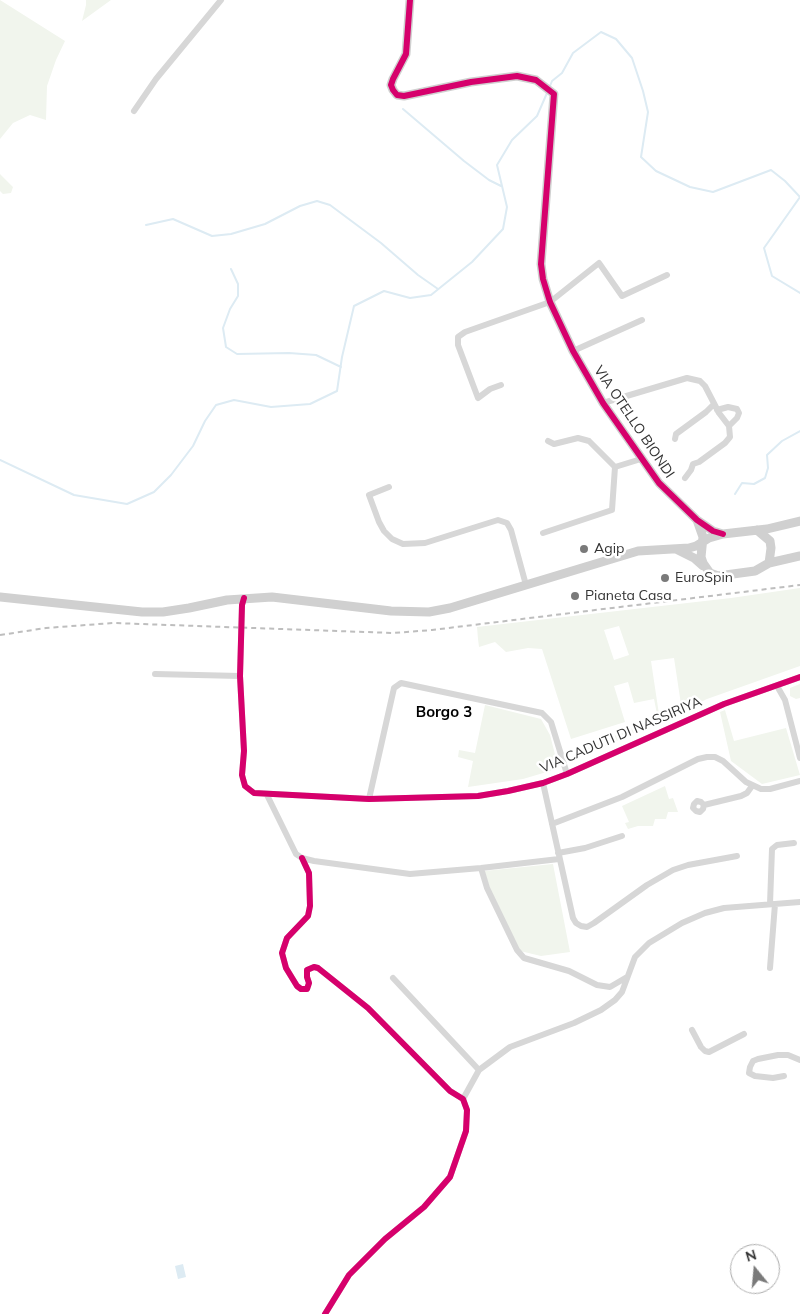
<!DOCTYPE html>
<html>
<head>
<meta charset="utf-8">
<style>
	body { margin:0 }
	#map { position:relative; width:800px; height:1314px; overflow:hidden; background:#fff; font-family:Mulish,sans-serif }
	canvas { display:block }
	.north { position:absolute; left:730px; top:1244px; width:50px; height:50px; box-sizing:border-box; background:#fff; border:1px solid #adadad; border-radius:50%; rotate:343deg; font-size:14px; font-weight:700; line-height:20px; text-align:center; color:#333 }
	.north::after { content:''; display:block; margin:auto; width:18px; height:22px; background:#7a7a7a; clip-path:polygon(50% 0,100% 100%,50% 72%,0 100%) }
</style>
</head>
<body>
<div id="map">
<canvas width="800" height="1314"></canvas>
<div class="north">N</div>
</div>
<script>
const g = document.querySelector('canvas').getContext('2d');
g.lineJoin = 'round';
function paint(path, color) {
  g.fillStyle = color;
  g.fill(path, 'evenodd');
}
function shape(rows) {
  const path = new Path2D();
  for (const r of rows) {
    path.moveTo(r[0], r[1]);
    for (let i = 2; i < r.length; i += 2) path.lineTo(r[i], r[i + 1]);
  }
  return path;
}
function strokePath(path, color, width, dash) {
  g.strokeStyle = color;
  g.lineWidth = width;
  g.lineCap = dash ? 'butt' : 'round';
  g.setLineDash(dash || []);
  g.stroke(path);
}
function write(font, color, halo, rows, align = 'center') {
  g.font = font + ' Mulish,sans-serif';
  g.lineWidth = 5;
  g.setLineDash([]);
  g.textBaseline = 'middle';
  g.strokeStyle = halo;
  g.fillStyle = color;
  for (const [text, x, y, turn = 0] of rows) {
    g.save();
    g.translate(x, y);
    g.rotate((+turn || 0) * Math.PI / 180);
    g.textAlign = isNaN(turn) ? turn : align;
    if (halo) g.strokeText(text, 0, 0);
    g.fillText(text, 0, 0);
    g.restore();
  }
}
paint(shape([
	[0,0,65,41,56,60,47,86,46,120,30,115,13,123,0,139],
	[86,0,111,0,82,21,86,5],
	[0,174,13,187,11,193,3,194,0,191],
	[800,588,800,666,707,699,682,711,674,658,651,661,660,721,588,754,587,749,592,745,655,719,657,714,654,699,634,703,628,682,614,686,625,722,571,739,542,649,528,648,506,652,495,642,479,647,478,639,477,627,731,598],
	[619,626,629,655,614,660,604,630],
	[800,684,800,698,796,699,790,696,790,688],
	[485,705,541,719,550,735,558,766,550,771,523,779,468,787,473,761,458,757,459,750,475,753],
	[725,710,734,741,786,728,800,775,762,784,731,761,720,712],
	[665,786,669,799,673,798,678,812,668,812,666,819,655,819,653,826,638,826,628,829,625,823,629,822,622,806],
	[553,864,570,952,541,956,520,951,490,892,484,871]
]), '#f1f5ed');
paint(shape([
	[183,1264,186,1277,178,1279,175,1266]
]), '#ddebf3');
strokePath(shape([
	[550,86,552,81,562,73,573,53,601,32,616,39,632,58,643,91,648,112,641,157,656,171,690,187,713,192,771,170,785,181,800,197,764,248,772,276,800,293],
	[403,109,464,161,489,180,501,186],
	[146,225,173,219,212,236,231,234,265,224,300,206,317,201,330,205,381,243,418,275,438,289],
	[231,269,238,284,238,296,230,309,223,328,226,347,237,354,289,353,316,355,341,367],
	[0,460,74,495,127,504,154,492,171,475,193,446,205,421,216,405,234,400,271,407,310,404,337,391,342,357,354,306,384,291,410,298,431,295,472,262,503,229,507,207,497,165,512,140,537,116,547,93],
	[735,494,742,483,754,484,765,478,768,468,767,455,782,441,800,431]
]), '#ddebf3', 2);
strokePath(shape([
	[134,111,156,79,221,0],
	[573,351,642,320],
	[501,385,490,389,478,398,458,345,458,337,465,332,550,302,599,263,622,296,667,275],
	[603,403,687,378,700,381,705,386,719,413,729,426,730,437,725,443,699,462,693,464,691,470,685,478],
	[717,410,728,407,737,409,739,413,737,418,729,426],
	[675,439,676,434,706,412,714,404],
	[548,441,554,444,578,438,589,441,615,467,641,459],
	[389,487,369,495,379,522,384,531,392,539,403,544,425,543,498,520,507,523,511,530,526,585],
	[543,533,612,510,615,467],
	[244,598,242,605,240,676,244,751,242,775,245,786,254,793,369,799,478,796,508,791,543,783,567,774,724,704,800,677],
	[155,674,240,676],
	[777,686,785,700,800,758],
	[543,783,573,918,576,923,581,926,587,927,594,923,647,885,673,870,688,865,737,856],
	[267,795,296,854,302,858,314,861,410,874,481,868,559,859],
	[369,799,394,688,401,683,542,713,551,722,567,774],
	[704,805,703,809,700,812,696,811,693,808,694,804,697,801,701,802,704,805,741,796,747,793,752,786],
	[552,824,622,797,698,759,707,757,715,757,723,761,746,782,761,789,770,789,800,781],
	[558,853,585,848,622,836],
	[302,858,309,873,310,906,308,916,287,938,282,953,286,968,297,986,301,989,307,989,309,983,307,977,307,970,314,967,318,968,368,1008,450,1091,463,1099,467,1110,466,1131,450,1177,424,1207,385,1239,349,1275,325,1314],
	[481,868,487,888,517,950,524,958,569,971,597,985,610,987,627,977],
	[770,904,772,849,777,845,794,843],
	[770,968,775,904],
	[393,978,479,1070],
	[692,1030,701,1047,705,1051,709,1052,744,1034],
	[784,1076,773,1078,755,1076,749,1073,750,1067,753,1061,758,1059,778,1055,788,1055,800,1060],
	[463,1099,479,1070,510,1047,574,1023,601,1010,615,1000,622,992,635,957,649,943,682,923,705,913,724,908,800,902]
]), '#d7d7d7', 6);
strokePath(shape([
	[410,0,406,54,393,79,391,85,393,90,397,95,404,96,471,82,517,76,536,80,554,94,541,264,543,279,550,302,573,351,603,403,659,483,697,520,713,531,723,534],
	[697,520,703,537,701,557,703,563,710,573,718,576,755,571,769,563,771,548,770,541,757,530],
	[676,549,694,558,703,566],
	[769,563,800,556],
	[0,597,142,612,163,612,189,608,227,600,272,597,391,611,429,612,450,608,638,551,689,548,696,546,709,538,723,534,767,529,800,521]
]), '#d0d0d0', 9);
strokePath(shape([
	[0,635,46,628,113,623,393,633,432,630,800,585]
]), '#bebebe', 2, [5, 4]);
strokePath(shape([
	[410,0,406,54,393,79,391,85,393,90,397,95,404,96,471,82,517,76,536,80,554,94,541,264,543,279,550,302,573,351,603,403,659,483,697,520,713,531,723,534],
	[244,598,242,605,240,676,244,751,242,775,245,786,254,793,369,799,478,796,508,791,543,783,567,774,724,704,800,677],
	[302,858,309,873,310,906,308,916,287,938,282,953,286,968,297,986,301,989,307,989,309,983,307,977,307,970,314,967,318,968,368,1008,450,1091,463,1099,467,1110,466,1131,450,1177,424,1207,385,1239,349,1275,325,1314]
]), '#d6006c', 6);
for (const [x, y, r, color] of [
	[584,549,5,"#7a7a7a"],
	[665,578,5,"#7a7a7a"],
	[575,596,5,"#7a7a7a"]
]) {
  const dot = new Path2D();
  dot.arc(x, y, r, 0, 2 * Math.PI);
  g.fillStyle = color;
  g.fill(dot);
  strokePath(dot, '#fff', 2);
}
write('14px', '#333', '#fff', [
	["VIA OTELLO BIONDI",634,422,56],
	["VIA CADUTI DI NASSIRIYA",621,735,-23]
]);
write('14px', '#333', '#fff', [
	["Agip",594,549],
	["EuroSpin",675,578],
	["Pianeta Casa",585,596]
], 'left');
write('bold 15px', '#000', '#fff', [
	["Borgo 3",444,712]
]);
</script>
</body>
</html>
